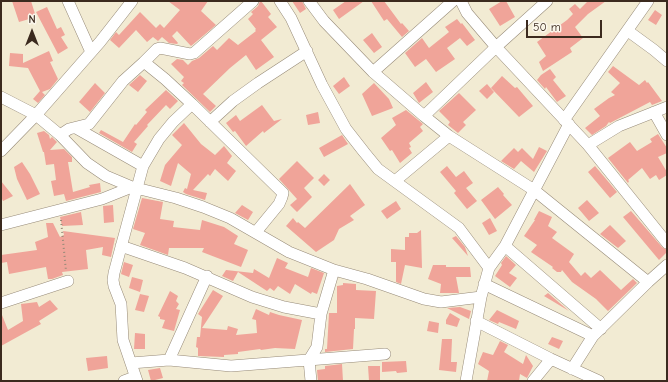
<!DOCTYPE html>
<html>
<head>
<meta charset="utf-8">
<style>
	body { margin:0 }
	#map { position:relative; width:668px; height:382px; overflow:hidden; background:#f2ebd3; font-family:"Comic Neue",sans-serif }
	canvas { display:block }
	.frame { position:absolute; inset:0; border:2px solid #3b2a1e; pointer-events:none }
	.north { position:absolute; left:12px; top:12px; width:40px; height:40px; -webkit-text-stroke:3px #fbf7ec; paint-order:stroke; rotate:0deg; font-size:11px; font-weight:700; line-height:16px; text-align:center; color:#3b2a1e }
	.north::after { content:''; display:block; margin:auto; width:14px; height:18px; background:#3b2a1e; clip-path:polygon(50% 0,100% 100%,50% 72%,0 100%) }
	.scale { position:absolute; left:526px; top:20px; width:76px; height:18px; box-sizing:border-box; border:2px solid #3b2a1e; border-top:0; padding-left:5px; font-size:12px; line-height:14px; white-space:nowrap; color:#3b2a1e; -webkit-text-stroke:3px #fbf7ec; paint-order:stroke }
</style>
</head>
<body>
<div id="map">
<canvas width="668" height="382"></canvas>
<div class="frame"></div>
<div class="north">N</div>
<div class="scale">50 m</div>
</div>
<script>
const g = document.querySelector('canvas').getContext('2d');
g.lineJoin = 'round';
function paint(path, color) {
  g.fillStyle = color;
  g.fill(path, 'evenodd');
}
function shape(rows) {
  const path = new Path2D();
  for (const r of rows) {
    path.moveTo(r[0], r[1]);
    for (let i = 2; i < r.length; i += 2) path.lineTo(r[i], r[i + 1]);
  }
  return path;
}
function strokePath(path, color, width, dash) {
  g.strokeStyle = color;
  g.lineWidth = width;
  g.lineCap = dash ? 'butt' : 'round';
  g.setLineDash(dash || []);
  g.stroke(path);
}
paint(shape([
	[12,1,31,1,36,17,19,22],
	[168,1,208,1,201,11,216,25,191,46,177,31,172,36,178,43,177,44,169,43,162,37,158,41,153,37,147,42,136,30,119,48,110,40,116,32,119,35,140,12,156,28,160,24,164,28,180,10],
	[260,1,261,1,271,14,268,17,277,27,261,40,274,57,256,70,246,55,230,68,203,94,216,106,210,112,182,85,184,83,181,81,184,77,171,64,177,59,183,60,188,65,192,61,199,58,213,46,217,50,229,38,238,45,256,31,255,30,256,29,248,19,253,14,251,12,258,6],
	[292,1,302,1,306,9,300,13],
	[346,1,364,1,339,19,333,10],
	[371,1,384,1,401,24,402,23,409,31,402,37,387,19,384,21],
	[502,1,506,1,515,17,500,26,489,9],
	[588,1,606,1,588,14,575,27,583,38,570,48,572,52,543,71,539,62,546,56,537,42,567,20,573,14,569,9,575,4,580,9],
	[47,7,57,29,61,27,65,35,61,37,68,48,58,54,36,12],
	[655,10,662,15,656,25,648,20],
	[457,19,461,24,462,23,475,40,467,46,460,38,447,48,455,59,436,72,426,59,415,67,405,53,422,38,429,48,449,32,445,27],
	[372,33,382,47,374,53,363,40],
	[49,51,53,61,50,62,58,79,50,89,42,92,45,95,38,103,33,99,40,91,28,68,9,66,10,53,23,54,23,63],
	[613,66,639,85,645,80,647,83,648,82,662,101,652,105,650,102,610,123,609,122,606,126,592,135,585,128,600,116,594,109,609,98,615,95,611,92,620,83,608,72],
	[550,69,556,77,553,80,566,96,557,102,546,87,545,89,537,80,541,75],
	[140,75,147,81,138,92,129,85],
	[502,76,515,88,517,87,533,106,519,117,491,88],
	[344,77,350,86,339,94,333,86],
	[426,82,433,92,419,103,413,93],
	[95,83,105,93,90,112,79,102],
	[374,83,389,99,393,108,372,116,362,94],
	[487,84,494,92,487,99,479,91],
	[166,90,178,101,170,109,166,105,147,125,148,126,134,142,137,144,132,152,99,133,101,130,123,142,135,124,136,125,147,112,145,110],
	[459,93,476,110,463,122,466,125,458,133,448,125,450,122,439,111],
	[262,105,274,121,282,119,264,133,263,131,246,146,235,131,233,132,226,123,236,115,240,121],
	[406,110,423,124,420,127,423,131,409,143,411,147,409,148,412,153,400,163,392,150,390,151,381,138,396,125,392,118],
	[318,112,320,123,308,125,306,115],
	[184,123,201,144,215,155,224,146,232,156,227,163,236,171,228,181,215,169,210,176,208,174,193,190,207,193,205,200,186,194,183,192,185,188,187,189,191,174,178,163,171,186,160,181,165,165,182,145,172,135],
	[44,131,49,135,50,139,52,137,57,142,50,150,64,149,72,157,72,162,68,162,73,192,90,187,89,185,100,183,101,192,66,201,64,194,54,196,51,181,56,180,54,164,46,165,44,152,43,152,37,133],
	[658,134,667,148,667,153,658,157,667,172,667,175,659,180,656,175,650,179,642,168,628,180,629,181,628,183,608,158,630,142,637,151,652,142,650,139],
	[342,135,348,144,324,157,319,148],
	[539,147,547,151,534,172,521,161,514,169,501,161,514,148,518,152,522,148,533,159],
	[297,161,314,178,304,188,312,197,297,212,290,205,297,199,279,179],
	[22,162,30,174,40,194,27,200,17,179,14,167],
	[447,166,456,177,464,171,473,183,466,188,477,201,467,209,454,193,456,191,440,172],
	[595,166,617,192,610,198,588,172],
	[324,174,330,180,324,186,318,180],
	[1,181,13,196,3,201,1,197],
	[350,184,365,205,350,216,354,220,339,229,334,240,316,252,286,226,293,218,297,223,298,222,305,228],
	[498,187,504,194,503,195,512,205,495,219,481,200],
	[142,198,163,202,160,219,174,221,173,227,200,230,202,220,224,227,238,236,234,244,248,250,241,267,202,252,204,248,169,248,168,255,140,245,145,233,133,229],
	[587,200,599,213,589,221,578,208],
	[396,201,401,209,387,219,381,211],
	[113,205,114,222,104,223,103,206],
	[242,205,253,212,248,220,235,213],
	[539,211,552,217,548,226,557,232,552,238,574,254,569,262,581,276,585,272,591,278,600,270,621,290,633,279,637,283,608,311,596,299,572,282,562,270,561,272,557,272,552,268,553,267,531,252,537,245,524,236,535,220,534,220],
	[631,211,662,247,667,250,667,252,659,260,623,217],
	[81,212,83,225,62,226,60,217],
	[490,218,497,231,489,235,482,223],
	[46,223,53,223,60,237,64,235,63,231,115,238,111,257,102,255,103,247,86,250,88,269,62,272,63,275,52,279,48,279,46,267,9,274,7,262,1,263,1,255,37,250,35,242,48,237],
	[610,225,626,241,618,248,600,234],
	[421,230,422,268,405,265,401,284,396,282,396,262,391,262,391,249,405,250,405,237,409,237,409,233,417,233],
	[456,236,465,247,468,256,452,238],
	[506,256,516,265,509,273,517,278,510,287,495,276,502,265,501,263],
	[277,258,288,263,285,268,308,277,311,268,324,273,317,294,312,292,311,294,295,284,290,294,278,286,274,291,270,288,267,291,238,272,233,281,222,276,226,270,253,273,254,269,269,278],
	[124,262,133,265,129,277,121,274],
	[433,265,446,265,446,267,470,267,471,277,456,277,459,293,440,293,441,284,428,279],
	[132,277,143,280,140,292,129,288],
	[343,283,356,284,356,290,376,291,374,319,355,318,355,329,354,329,353,349,325,352,325,349,327,349,329,313,337,313,337,286,343,285],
	[213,290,223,296,202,328,227,330,228,326,238,329,236,335,257,333,256,320,252,319,256,309,269,315,270,312,279,315,302,320,295,349,275,348,261,350,260,349,238,352,238,354,224,355,224,357,198,356,198,348,196,347,197,337,200,337,202,317,198,314],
	[170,291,178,296,176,301,179,304,176,309,180,310,174,331,162,328,165,320,160,319,160,317,158,316],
	[548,293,569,311,544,296],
	[140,294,149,296,144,312,135,310],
	[50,300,58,309,39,321,41,324,1,346,1,315,2,315,8,330,23,321,21,304,37,302,39,307],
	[460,307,471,311,469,319,447,308],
	[497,310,519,321,516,329,499,322,498,324,489,320],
	[450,313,460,319,457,327,446,324,446,320],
	[429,321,439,323,438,333,427,331],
	[135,333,145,334,145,349,134,349],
	[552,337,563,341,559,349,548,344],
	[442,339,452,339,451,362,457,362,456,372,439,370],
	[500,341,508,345,504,352,523,364,526,355,533,366,527,378,520,374,519,381,487,381,489,371,478,364,483,352,493,355],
	[107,356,108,368,88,371,86,358],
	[406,361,407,372,397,373,396,371,382,372,382,362],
	[342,364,343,381,318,381,317,370,325,369,325,366],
	[368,366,380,366,380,381,369,381],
	[160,368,163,378,151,381,148,370]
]), '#f0a499');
const minor = shape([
	[68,1,91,52],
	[280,1,291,18,322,85,346,129,364,152,378,169,459,228,489,268],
	[309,1,324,21,373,72,424,116,449,136,534,190,648,282],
	[461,1,467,13,496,47,588,145,667,243],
	[628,31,654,50,667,61],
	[144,62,157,49,160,48,190,54,194,53,253,1],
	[373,72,453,1],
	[1,97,36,115,60,135,87,163,106,176,132,187,176,198,203,207,230,218,289,252,334,270,367,279,424,299,441,302,481,297],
	[654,112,667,135],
	[424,116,496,47,547,1],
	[564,120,648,1],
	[210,122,233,101,258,83,307,51],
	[76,128,143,166],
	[60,135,69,129,89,124,123,81,144,62,165,79,192,104],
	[588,145,619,126,667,107],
	[1,151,36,115,100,42,132,1],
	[395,181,449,136],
	[1,225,102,199,132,187],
	[121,246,185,268,252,297,284,307,321,314],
	[505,246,601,329],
	[484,284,593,336],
	[1,303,68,281],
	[476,321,551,359,599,381],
	[169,360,207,276],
	[131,363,169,360,231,366,385,354],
	[572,369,593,336,648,282,667,265],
	[124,381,135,377],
	[137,381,123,340,121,304,114,286,113,280,114,273,143,166,159,139,173,122,192,104,283,193,282,197,279,204,256,232],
	[311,381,309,360,317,347,321,314,334,270],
	[466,381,481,297,489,268,505,246,569,124],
	[533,381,551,359]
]);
strokePath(minor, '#968a78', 12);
strokePath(shape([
	[61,220,66,271]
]), '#968a78', 2, [1, 3]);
strokePath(minor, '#fff', 11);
</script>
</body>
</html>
